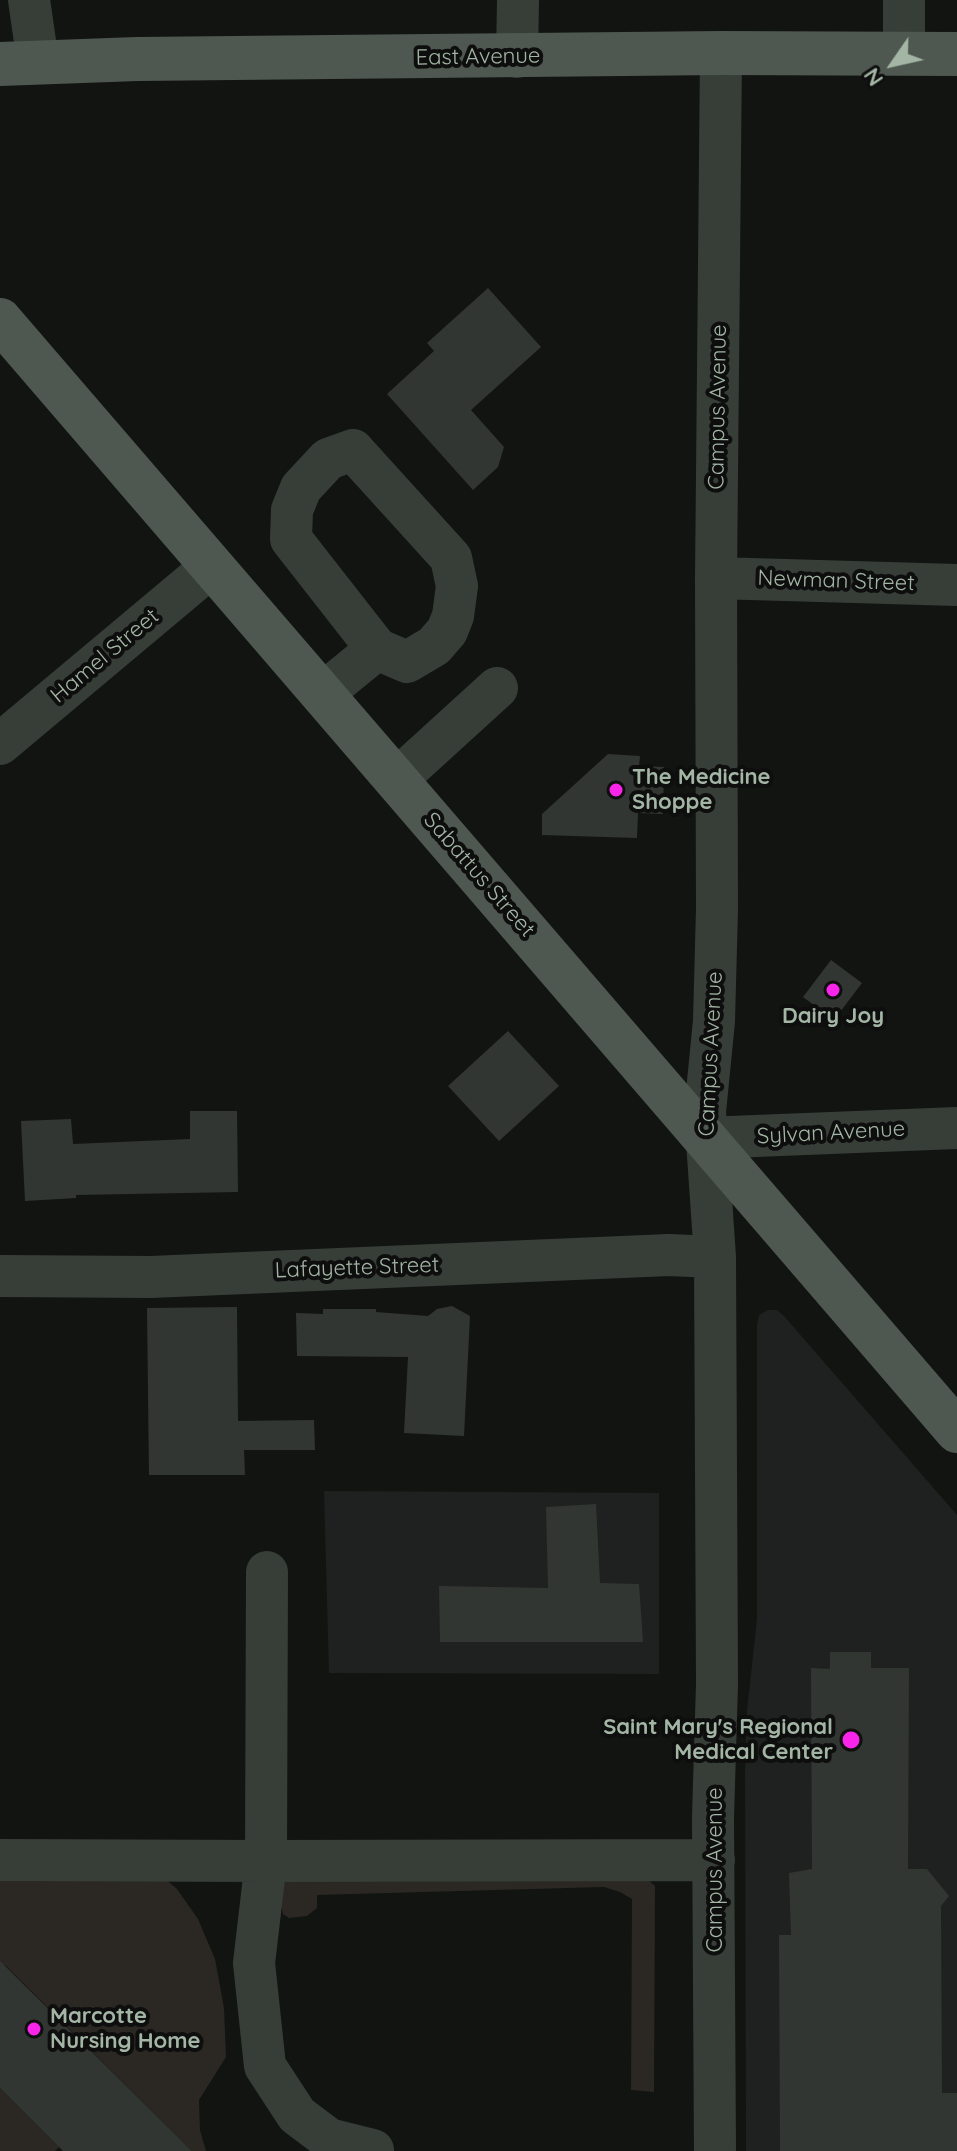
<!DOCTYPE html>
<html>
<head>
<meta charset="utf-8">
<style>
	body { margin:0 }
	#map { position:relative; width:957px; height:2151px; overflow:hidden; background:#121412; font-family:Quicksand,sans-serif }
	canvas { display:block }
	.north { position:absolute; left:853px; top:24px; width:80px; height:80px; -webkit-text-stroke:6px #0d0e0d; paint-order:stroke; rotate:236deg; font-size:22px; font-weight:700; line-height:32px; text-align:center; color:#a3b5a4 }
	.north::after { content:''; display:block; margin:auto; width:28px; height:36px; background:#a3b5a4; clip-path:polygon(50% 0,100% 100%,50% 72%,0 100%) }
</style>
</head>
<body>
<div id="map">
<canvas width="957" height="2151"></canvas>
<div class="north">N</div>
</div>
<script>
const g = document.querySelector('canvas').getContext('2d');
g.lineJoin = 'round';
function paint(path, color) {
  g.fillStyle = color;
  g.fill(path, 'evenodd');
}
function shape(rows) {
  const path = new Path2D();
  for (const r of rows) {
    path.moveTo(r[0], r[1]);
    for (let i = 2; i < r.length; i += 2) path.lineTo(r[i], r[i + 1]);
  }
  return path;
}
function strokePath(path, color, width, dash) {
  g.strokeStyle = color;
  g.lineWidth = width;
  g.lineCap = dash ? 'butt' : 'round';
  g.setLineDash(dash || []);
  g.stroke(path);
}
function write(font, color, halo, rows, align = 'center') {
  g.font = font + ' Quicksand,sans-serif';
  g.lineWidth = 8;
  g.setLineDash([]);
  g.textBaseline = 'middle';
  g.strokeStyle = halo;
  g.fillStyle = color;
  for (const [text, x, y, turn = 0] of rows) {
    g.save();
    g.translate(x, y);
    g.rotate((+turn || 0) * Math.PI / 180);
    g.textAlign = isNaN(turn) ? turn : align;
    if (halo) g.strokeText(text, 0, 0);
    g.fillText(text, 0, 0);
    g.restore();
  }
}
paint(shape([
	[768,1310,777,1310,784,1316,957,1515,957,2151,746,2151,745,1769,747,1711,757,1619,757,1325,759,1315],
	[324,1491,659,1493,659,1674,329,1673]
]), '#1e211f');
paint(shape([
	[0,1867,155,1870,177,1889,198,1919,215,1959,224,2008,226,2057,199,2100,200,2130,206,2151,192,2151,5,1965,0,1969],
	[639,1872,655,1886,654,2092,631,2090,632,1899,620,1892,604,1887,317,1895,317,1908,307,1916,289,1918,283,1914,279,1895,284,1881],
	[0,2088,59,2147,55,2151,0,2151]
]), '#2b2722');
paint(shape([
	[488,288,541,347,471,410,504,447,498,467,473,490,387,394,434,351,427,343],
	[608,754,640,756,639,766,664,767,663,814,638,813,637,838,542,835,542,814],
	[831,960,862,983,834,1020,803,997],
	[508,1031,559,1086,499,1141,448,1086],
	[190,1111,237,1111,238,1192,76,1195,76,1198,25,1201,21,1121,71,1119,73,1144,190,1139],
	[452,1306,470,1316,464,1436,404,1433,408,1357,297,1356,296,1313,323,1314,323,1309,376,1309,376,1312,428,1316,437,1309],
	[237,1307,238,1421,314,1420,315,1450,244,1450,245,1475,149,1475,147,1308],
	[596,1504,600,1583,639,1584,643,1642,440,1642,439,1586,548,1588,546,1507],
	[830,1652,871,1652,871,1668,909,1668,908,1869,927,1869,949,1896,941,1906,942,2093,957,2093,957,2151,780,2151,779,1935,791,1935,789,1873,812,1869,811,1668,830,1669],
	[0,1961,192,2151,63,2151,0,2088]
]), '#323633');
strokePath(shape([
	[29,0,38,62],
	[904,54,904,0],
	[517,57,518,0],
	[353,450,451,558,457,586,453,616,447,631,434,646,407,662,377,649,291,539,292,510,301,488,328,459,353,450],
	[716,578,957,585],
	[322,694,377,649],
	[0,744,211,567],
	[396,780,497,688],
	[705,1138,957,1128],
	[0,1276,151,1277,669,1255,715,1257],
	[267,1572,266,1861,714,1860],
	[0,1860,266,1861,254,1963,265,2066,297,2115,329,2139,373,2150],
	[715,2151,713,1817,717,1684,715,1257,705,1112,714,1021,717,909,716,578,721,53]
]), '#373e38', 42);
strokePath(shape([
	[0,64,137,59,721,53,957,54],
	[0,320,957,1431]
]), '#4f5850', 44);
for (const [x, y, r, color] of [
	[616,790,8,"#f924e9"],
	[833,990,8,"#f924e9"],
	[851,1740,10,"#f924e9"],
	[34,2029,8,"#f924e9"]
]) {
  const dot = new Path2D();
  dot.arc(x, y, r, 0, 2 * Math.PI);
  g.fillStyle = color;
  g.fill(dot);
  strokePath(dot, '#0d0e0d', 3);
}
write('22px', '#a3b5a4', '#0d0e0d', [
	["East Avenue",478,57,-1],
	["Campus Avenue",718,407,-89],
	["Newman Street",836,581,2],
	["Hamel Street",105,656,-40],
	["Sabattus Street",479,875,49],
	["Campus Avenue",711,1054,-87],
	["Sylvan Avenue",831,1133,-3],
	["Lafayette Street",357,1268,-2],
	["Campus Avenue",715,1870,-90]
]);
write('bold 22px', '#a3b5a4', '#0d0e0d', [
	["The Medicine",632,777],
	["Shoppe",632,802],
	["Dairy Joy",833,1016,"center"],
	["Saint Mary's Regional",833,1727,"right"],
	["Medical Center",833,1752,"right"],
	["Marcotte",50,2016],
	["Nursing Home",50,2041]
], 'left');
</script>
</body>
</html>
